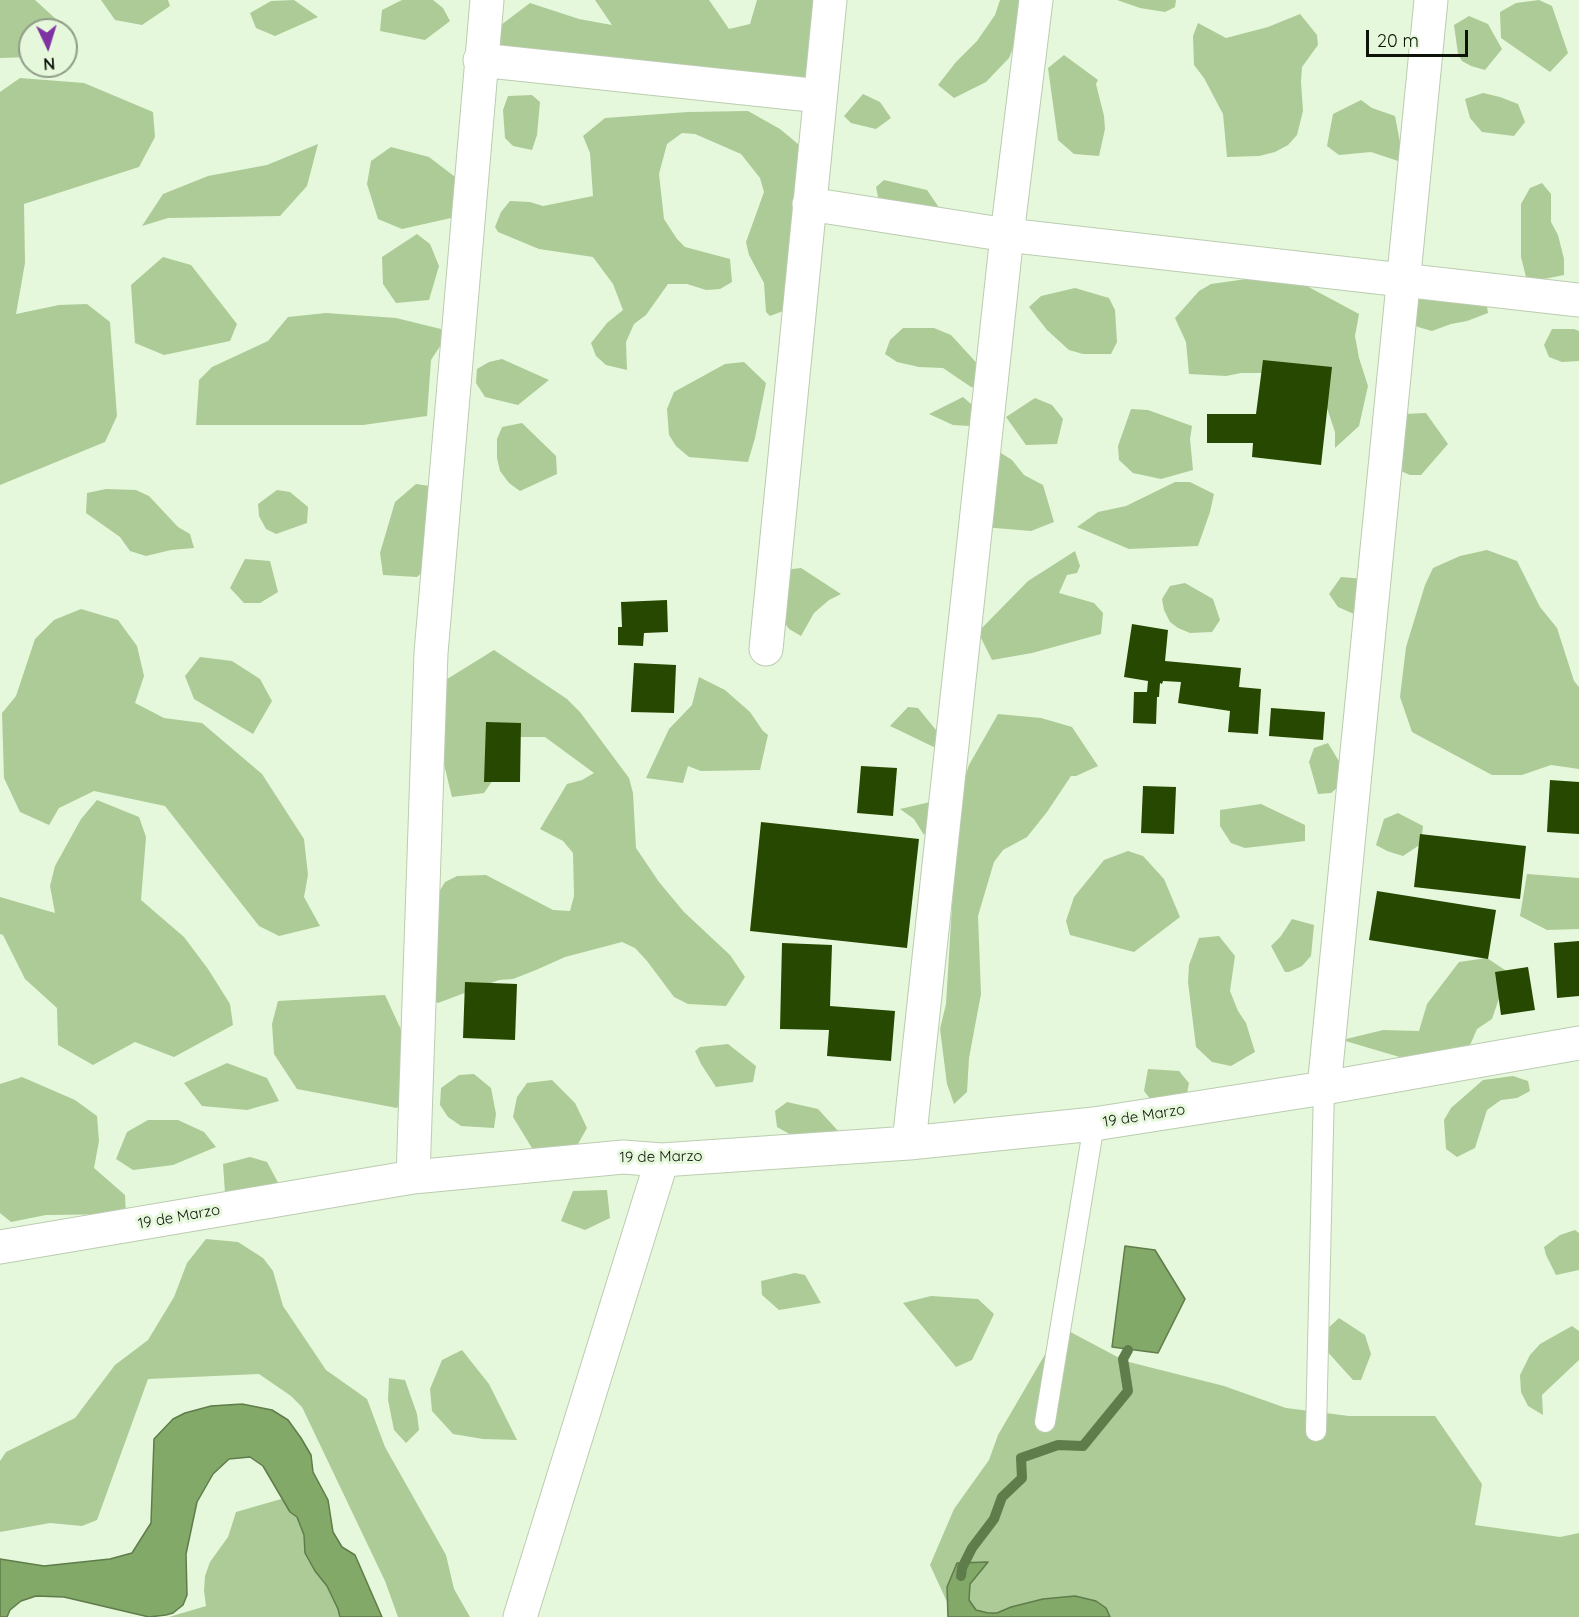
<!DOCTYPE html>
<html>
<head>
<meta charset="utf-8">
<style>
	body { margin:0 }
	#map { position:relative; width:1579px; height:1617px; overflow:hidden; background:#e6f8db; font-family:Quicksand,sans-serif }
	canvas { display:block }
	.north { position:absolute; left:18px; top:18px; width:60px; height:60px; box-sizing:border-box; background:#e6f8db; border:2px solid #8f9c87; border-radius:50%; rotate:176deg; font-size:16px; font-weight:700; line-height:24px; text-align:center; color:#0d1309 }
	.north::after { content:''; display:block; margin:auto; width:21px; height:27px; background:#7f32a2; clip-path:polygon(50% 0,100% 100%,50% 72%,0 100%) }
	.scale { position:absolute; left:1366px; top:30px; width:102px; height:27px; box-sizing:border-box; border:3px solid #0d1309; border-top:0; padding-left:8px; font-size:18px; line-height:21px; white-space:nowrap; color:#0d1309; -webkit-text-stroke:4px #e6f8db; paint-order:stroke }
</style>
</head>
<body>
<div id="map">
<canvas width="1579" height="1617"></canvas>
<div class="north">N</div>
<div class="scale">20 m</div>
</div>
<script>
const g = document.querySelector('canvas').getContext('2d');
g.lineJoin = 'round';
function paint(path, color) {
  g.fillStyle = color;
  g.fill(path, 'evenodd');
}
function shape(rows) {
  const path = new Path2D();
  for (const r of rows) {
    path.moveTo(r[0], r[1]);
    for (let i = 2; i < r.length; i += 2) path.lineTo(r[i], r[i + 1]);
  }
  return path;
}
function strokePath(path, color, width, dash) {
  g.strokeStyle = color;
  g.lineWidth = width;
  g.lineCap = dash ? 'butt' : 'round';
  g.setLineDash(dash || []);
  g.stroke(path);
}
function write(font, color, halo, rows, align = 'center') {
  g.font = font + ' Quicksand,sans-serif';
  g.lineWidth = 6;
  g.setLineDash([]);
  g.textBaseline = 'middle';
  g.strokeStyle = halo;
  g.fillStyle = color;
  for (const [text, x, y, turn = 0] of rows) {
    g.save();
    g.translate(x, y);
    g.rotate((+turn || 0) * Math.PI / 180);
    g.textAlign = isNaN(turn) ? turn : align;
    if (halo) g.strokeText(text, 0, 0);
    g.fillText(text, 0, 0);
    g.restore();
  }
}
paint(shape([
	[0,0,35,0,68,30,66,32,66,30,30,30,30,57,0,58],
	[101,0,168,0,170,6,142,25,115,20],
	[294,0,318,17,275,36,256,28,250,13,271,1],
	[402,0,433,0,443,8,450,21,425,40,380,31,382,10],
	[595,0,709,0,729,29,750,24,757,0,825,0,809,113,773,104,503,77,487,40,501,25,530,3,579,19,612,25],
	[1000,0,1020,0,1016,41,1009,58,986,82,954,98,938,85,956,62,977,41,995,15],
	[1117,0,1176,0,1175,7,1165,12,1140,8],
	[1539,0,1552,6,1568,53,1550,72,1501,38,1500,12,1516,3],
	[1300,14,1317,35,1318,45,1302,67,1301,82,1303,111,1297,135,1288,145,1275,152,1259,156,1227,157,1223,114,1204,78,1194,65,1193,36,1198,23,1226,38,1268,27],
	[1469,16,1488,24,1502,49,1485,70,1471,66,1462,61,1458,54,1454,25],
	[1064,55,1098,80,1096,84,1104,116,1105,129,1099,156,1074,154,1058,140,1048,68],
	[20,78,84,83,153,112,155,137,139,167,24,204,25,263,16,314,59,305,87,304,110,322,117,416,105,442,0,485,0,92],
	[1483,93,1500,97,1518,104,1525,122,1514,136,1482,132,1470,118,1465,99],
	[863,94,880,102,891,118,876,129,851,123,844,116],
	[532,95,540,102,537,135,532,150,513,146,505,138,503,110,508,96],
	[1361,100,1372,108,1395,116,1404,163,1371,152,1339,155,1327,146,1333,114],
	[748,111,780,129,804,149,802,304,770,316,766,312,764,283,749,255,746,242,764,192,760,178,741,154,695,134,682,133,667,144,659,174,664,219,677,239,685,247,730,259,732,282,720,289,706,290,687,284,668,284,646,315,634,324,626,342,627,370,606,365,596,356,591,343,607,323,623,310,613,284,593,257,539,249,498,232,495,227,501,212,510,201,530,202,543,206,593,196,590,153,583,136,605,118,688,112],
	[318,144,307,186,280,216,168,218,142,226,163,194,208,176,267,165],
	[391,147,429,157,463,183,460,216,402,229,378,219,367,184,371,161],
	[884,180,927,190,940,209,879,202,876,187],
	[1542,183,1551,194,1551,222,1558,235,1564,259,1564,275,1534,281,1526,277,1521,257,1521,204,1530,188],
	[417,234,430,244,439,266,429,300,396,303,383,284,382,257],
	[163,257,191,265,237,324,230,341,164,355,135,343,131,285],
	[1424,268,1484,287,1488,313,1467,321,1451,324,1432,331,1418,327,1405,319],
	[1268,276,1303,284,1359,314,1355,336,1359,358,1368,386,1359,426,1335,448,1335,432,1317,378,1290,373,1241,373,1226,376,1189,374,1186,342,1175,318,1199,291,1211,284],
	[1075,288,1109,298,1115,310,1117,342,1111,354,1083,354,1069,350,1047,330,1029,307,1041,296],
	[326,313,396,318,441,329,446,337,431,360,427,416,363,425,196,425,199,380,212,367,268,341,288,317],
	[903,328,934,328,951,335,984,371,981,388,971,387,943,368,919,367,897,362,885,354,890,340],
	[1552,329,1574,329,1579,331,1579,361,1562,362,1549,357,1544,345],
	[502,359,549,380,518,405,485,397,476,383,477,369,489,362],
	[744,362,766,383,755,438,748,462,689,457,676,446,669,435,667,409,674,392,725,364],
	[963,397,978,410,970,426,953,425,929,414],
	[1035,398,1052,405,1063,419,1057,444,1026,445,1006,417],
	[1131,409,1148,410,1192,426,1190,439,1193,470,1161,479,1133,473,1119,460,1118,446],
	[1426,413,1448,444,1421,475,1410,475,1396,469,1403,414],
	[522,423,556,456,557,474,520,491,509,483,500,471,497,458,497,439,502,427],
	[985,443,1012,460,1024,475,1043,485,1054,522,1031,531,983,527],
	[1175,482,1190,482,1214,494,1210,512,1198,546,1129,549,1077,527,1098,512,1126,506],
	[416,484,443,488,447,550,417,577,383,575,380,553,395,502],
	[106,489,136,490,149,496,178,527,190,534,194,548,171,550,146,556,130,551,120,537,86,513,87,493],
	[277,490,290,492,308,507,307,523,276,534,266,529,259,516,258,504],
	[1487,550,1517,561,1540,607,1557,628,1574,681,1579,687,1579,769,1551,765,1522,775,1492,775,1412,732,1400,697,1406,647,1425,585,1433,568,1460,556],
	[1075,551,1080,566,1077,573,1067,575,1059,593,1094,603,1103,613,1101,634,1032,653,992,660,978,632,1028,581],
	[245,559,270,561,278,592,260,603,244,603,230,588],
	[801,568,841,594,829,600,814,613,801,636,789,629,784,622,783,570],
	[1341,577,1364,579,1354,614,1338,607,1329,594],
	[1185,583,1213,599,1220,620,1212,632,1190,633,1178,628,1170,622,1164,610,1162,599,1170,586],
	[81,609,118,620,137,646,144,676,135,703,164,718,202,723,262,774,304,839,308,875,304,897,320,926,279,936,259,926,165,806,94,791,59,808,49,825,20,812,4,778,2,713,16,696,35,639,54,620],
	[494,650,567,699,580,712,629,778,633,793,636,848,659,882,684,912,730,955,745,977,726,1006,688,1004,674,997,647,961,635,948,622,942,565,957,536,970,513,979,499,980,438,1003,431,998,437,895,445,882,457,876,486,875,553,910,570,911,574,896,573,853,563,841,540,829,567,784,582,780,594,773,545,737,508,737,493,780,484,793,452,797,429,703,431,689],
	[200,657,232,661,260,679,272,701,253,734,194,699,185,676],
	[699,677,725,690,750,712,763,731,768,735,760,770,701,771,688,766,683,783,646,778,669,729,692,705],
	[908,707,918,708,936,730,938,749,890,726],
	[998,714,1041,718,1072,727,1098,766,1076,776,1071,776,1047,812,1027,837,1003,850,994,862,978,916,981,994,969,1058,967,1092,954,1104,947,1084,940,1029,946,1004,956,841,951,819,969,765],
	[1328,743,1349,778,1331,793,1318,794,1309,762,1314,748],
	[943,799,924,835,914,819,900,809],
	[97,800,139,817,146,837,141,900,184,937,208,969,230,1004,233,1025,174,1057,135,1042,93,1065,58,1045,57,1008,25,979,3,935,0,934,0,897,55,913,50,886,55,866,81,819],
	[1261,804,1305,825,1305,841,1245,848,1231,843,1220,826,1220,810],
	[1398,813,1423,826,1421,844,1403,856,1387,851,1376,845,1384,819],
	[1128,851,1143,856,1164,879,1180,917,1134,952,1070,935,1066,921,1074,897,1104,860],
	[1527,874,1579,878,1579,929,1547,930,1520,916],
	[1292,919,1314,925,1311,956,1302,966,1289,972,1285,972,1271,946,1281,936],
	[1219,936,1235,956,1230,991,1238,1011,1246,1023,1255,1052,1231,1066,1212,1062,1196,1047,1188,982,1189,965,1199,938],
	[1487,958,1508,972,1492,1019,1477,1029,1461,1066,1403,1058,1342,1040,1383,1030,1419,1031,1427,1004,1459,962],
	[385,995,403,1034,412,1079,397,1108,297,1089,274,1054,272,1024,278,1001],
	[728,1044,756,1066,753,1082,716,1087,701,1064,695,1051,700,1047],
	[227,1063,267,1078,279,1101,247,1110,202,1106,184,1083],
	[1148,1069,1179,1071,1189,1083,1186,1099,1158,1109,1144,1091],
	[474,1074,491,1088,496,1114,494,1128,461,1126,448,1117,440,1105,441,1088,459,1075],
	[1513,1076,1528,1081,1530,1091,1517,1098,1501,1100,1487,1110,1475,1148,1457,1157,1446,1149,1444,1120,1451,1108,1483,1080],
	[22,1077,75,1100,97,1116,99,1141,94,1168,125,1195,126,1214,46,1215,11,1222,0,1213,0,1084],
	[552,1080,575,1103,587,1128,578,1144,535,1153,513,1117,517,1097,527,1083],
	[787,1102,818,1109,840,1133,820,1151,777,1127,775,1111],
	[148,1120,178,1120,204,1132,216,1147,173,1165,133,1170,116,1159,127,1132],
	[250,1157,267,1162,281,1188,225,1193,223,1164],
	[607,1190,610,1218,585,1230,561,1221,573,1191],
	[1575,1230,1579,1233,1579,1270,1556,1275,1546,1255,1544,1247,1560,1235],
	[206,1239,238,1242,263,1258,273,1271,283,1306,326,1370,367,1399,385,1447,446,1555,454,1589,470,1617,398,1617,385,1581,302,1407,291,1396,259,1374,148,1379,97,1520,82,1526,50,1523,0,1532,0,1461,6,1452,75,1418,115,1365,148,1340,174,1297,187,1263],
	[795,1273,805,1275,821,1303,779,1310,762,1295,761,1281],
	[931,1296,978,1299,994,1314,972,1360,956,1367,903,1303],
	[1339,1318,1365,1335,1371,1354,1361,1380,1353,1380,1325,1349,1327,1329],
	[1572,1326,1579,1331,1579,1360,1542,1395,1543,1415,1528,1406,1521,1392,1520,1375,1530,1355,1540,1344],
	[1061,1327,1125,1361,1224,1386,1286,1408,1349,1416,1435,1416,1482,1484,1475,1525,1560,1537,1579,1533,1579,1617,954,1617,930,1565,954,1509,989,1460,998,1435],
	[462,1350,489,1384,517,1440,483,1439,453,1434,432,1411,430,1389,442,1360],
	[389,1378,405,1380,417,1414,419,1430,406,1443,394,1430,388,1400],
	[281,1499,293,1506,328,1589,343,1617,169,1617,206,1606,204,1591,205,1576,210,1562,228,1537,236,1512]
]), '#accb97');
const water = shape([
	[1125,1246,1155,1250,1185,1299,1158,1353,1112,1347,1125,1246],
	[242,1404,272,1410,288,1420,301,1438,311,1455,313,1472,328,1500,333,1532,342,1547,355,1555,382,1617,340,1617,338,1609,327,1586,315,1571,305,1553,304,1535,297,1517,290,1512,263,1466,250,1457,229,1459,213,1474,197,1502,186,1554,187,1595,183,1605,173,1613,166,1615,149,1617,64,1597,36,1596,21,1601,10,1610,7,1617,0,1617,0,1559,44,1566,110,1559,132,1553,151,1523,154,1439,173,1419,185,1413,211,1406,242,1404],
	[988,1562,970,1584,969,1600,976,1610,988,1613,997,1613,1011,1607,1043,1599,1075,1596,1096,1601,1106,1608,1110,1617,948,1617,947,1587,957,1563,988,1562]
]);
paint(water, '#82a967');
strokePath(water, '#5f7c4b', 1.5);
strokePath(shape([
	[961,1576,962,1568,972,1548,994,1519,1002,1497,1022,1478,1021,1458,1058,1445,1083,1446,1128,1391,1123,1359,1128,1350]
]), '#5f7c4b', 10);
paint(shape([
	[1263,360,1332,367,1321,465,1252,457,1253,443,1207,443,1207,414,1256,414],
	[667,600,668,632,644,633,643,646,618,645,618,627,622,627,621,602],
	[1132,624,1168,630,1165,661,1241,668,1239,687,1261,689,1258,734,1228,732,1230,711,1178,703,1181,682,1163,681,1162,684,1160,683,1159,697,1157,697,1156,724,1133,723,1134,692,1147,692,1148,681,1124,677],
	[634,663,676,665,674,713,631,712],
	[1271,708,1325,712,1323,740,1269,736],
	[486,722,521,723,520,782,484,782],
	[861,766,897,768,893,816,857,813],
	[1550,780,1579,782,1579,834,1547,832],
	[1143,786,1176,787,1174,834,1141,833],
	[761,822,919,839,907,948,750,931],
	[1420,834,1526,846,1520,899,1414,887],
	[1377,891,1496,910,1488,959,1369,940],
	[1579,941,1579,996,1557,998,1554,943],
	[782,943,832,945,830,1006,895,1011,891,1061,827,1056,829,1030,780,1029],
	[1528,967,1535,1010,1501,1015,1495,972],
	[465,982,517,984,515,1040,463,1038]
]), '#264801');
const service = shape([
	[1045,1422,1094,1124],
	[1316,1431,1324,1088]
]);
const minor = shape([
	[480,60,820,96],
	[809,204,1007,235,1579,300],
	[766,649,830,0],
	[1324,1088,1431,0],
	[909,1143,1007,235,1036,0],
	[413,1177,431,653,487,0],
	[0,1247,413,1177,623,1157,662,1160,909,1143,1094,1124,1324,1088,1579,1043],
	[520,1617,662,1160]
]);
strokePath(service, '#bbccb0', 22);
strokePath(minor, '#bbccb0', 35);
strokePath(service, '#fff', 20);
strokePath(minor, '#fff', 33);
write('15px', '#0d1309', '#e6f8db', [
	["19 de Marzo",1144,1116,-9],
	["19 de Marzo",661,1157,-1],
	["19 de Marzo",179,1217,-10]
]);
</script>
</body>
</html>
